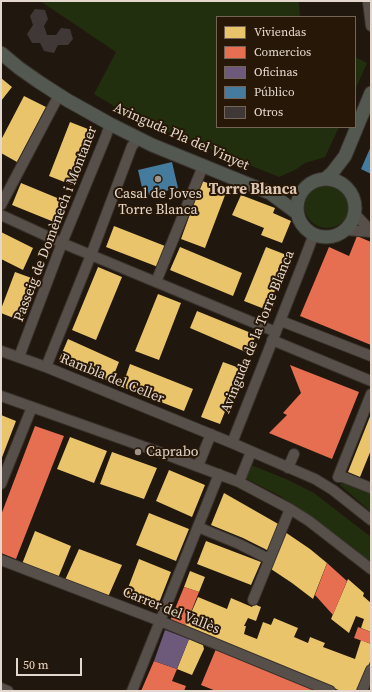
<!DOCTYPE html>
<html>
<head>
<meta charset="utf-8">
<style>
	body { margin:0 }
	#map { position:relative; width:372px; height:692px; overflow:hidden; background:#20170e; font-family:"Source Serif 4",serif }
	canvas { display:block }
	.frame { position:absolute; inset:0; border:2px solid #e4d8ce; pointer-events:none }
	.legend { position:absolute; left:216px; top:16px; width:140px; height:112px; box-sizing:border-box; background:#271707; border:1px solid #736457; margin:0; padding:5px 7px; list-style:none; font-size:12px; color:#e4d8ce }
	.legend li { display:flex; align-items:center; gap:8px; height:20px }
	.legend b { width:20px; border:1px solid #736457 }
	.scale { position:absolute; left:16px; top:658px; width:66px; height:18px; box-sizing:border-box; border:2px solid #e4d8ce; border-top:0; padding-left:5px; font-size:12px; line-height:14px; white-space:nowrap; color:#e4d8ce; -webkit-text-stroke:3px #271707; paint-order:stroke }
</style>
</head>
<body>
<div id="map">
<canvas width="372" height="692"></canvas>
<div class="frame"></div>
<ul class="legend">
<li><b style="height:11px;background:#e9c46a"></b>Viviendas</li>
<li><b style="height:11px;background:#e76f51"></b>Comercios</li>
<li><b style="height:11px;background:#6d597a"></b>Oficinas</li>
<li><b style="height:11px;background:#457b9d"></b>Público</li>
<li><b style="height:11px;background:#3f3836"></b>Otros</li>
</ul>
<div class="scale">50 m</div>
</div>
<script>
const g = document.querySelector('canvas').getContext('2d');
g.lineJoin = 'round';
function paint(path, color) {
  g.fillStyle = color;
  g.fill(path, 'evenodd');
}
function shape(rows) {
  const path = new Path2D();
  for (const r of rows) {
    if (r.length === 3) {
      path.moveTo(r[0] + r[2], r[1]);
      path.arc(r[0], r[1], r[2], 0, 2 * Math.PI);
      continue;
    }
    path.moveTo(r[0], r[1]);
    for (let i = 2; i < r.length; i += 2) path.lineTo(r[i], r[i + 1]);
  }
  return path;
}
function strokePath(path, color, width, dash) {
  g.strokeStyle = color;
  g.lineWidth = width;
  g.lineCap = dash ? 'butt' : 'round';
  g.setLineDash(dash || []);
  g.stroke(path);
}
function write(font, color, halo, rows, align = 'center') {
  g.font = font + ' "Source Serif 4",serif';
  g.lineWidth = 4;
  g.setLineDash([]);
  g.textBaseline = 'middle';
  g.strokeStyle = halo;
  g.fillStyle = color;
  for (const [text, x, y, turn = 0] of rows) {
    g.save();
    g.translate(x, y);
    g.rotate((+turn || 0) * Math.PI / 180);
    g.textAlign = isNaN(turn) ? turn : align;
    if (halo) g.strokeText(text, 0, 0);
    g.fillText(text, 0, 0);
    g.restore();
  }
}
paint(shape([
	[40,1,299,1,300,17,217,17,217,127,339,127,325,157,305,163,295,170,279,177,168,132,127,114,94,94,116,52],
	[355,57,367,63,355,90],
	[327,205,23],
	[251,465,286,479,314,493,371,537,371,566,297,507,280,496,245,478],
	[343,477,371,492,371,512,340,485]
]), '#222f0f');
paint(shape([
	[1,78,12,87,1,101],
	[24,96,46,107,17,162,1,153,1,140],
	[70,122,93,131,72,185,49,176],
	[202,181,227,190,205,248,181,239],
	[21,183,67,202,59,224,12,205],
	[241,195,275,208,273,213,291,221,282,243,261,235,264,228,232,215],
	[114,226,165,246,158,267,106,247],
	[1,232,33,248,23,270,1,259],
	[180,247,242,273,233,296,170,270],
	[266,247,289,256,267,310,244,301],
	[98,267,122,277,96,340,72,330],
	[15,272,37,280,21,321,1,313,1,309],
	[158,294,181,303,159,360,135,351],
	[197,311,256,335,248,353,190,328],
	[68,339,119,362,111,382,59,360],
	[223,362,242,369,220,424,201,417],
	[130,364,193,389,184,411,122,387],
	[371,414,371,450,360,477,348,472],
	[1,415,16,421,1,460],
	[70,437,107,451,94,483,57,469],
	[112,452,157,468,144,499,100,484],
	[169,470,205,485,192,517,156,501],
	[224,493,280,525,269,551,243,538,211,525],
	[149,513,189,529,176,561,136,545],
	[35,531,71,546,58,578,22,564],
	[285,532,310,549,327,563,313,599,292,583,271,569],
	[206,541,261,562,251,585,197,564],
	[79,549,122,565,108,597,65,580],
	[139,559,171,572,157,608,125,596],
	[190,571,205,577,199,592,184,587],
	[348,579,364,593,363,596,371,603,371,632,361,628,364,619,356,616,349,633,331,619],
	[198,597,227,609,231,598,252,607,254,604,261,607,256,621,248,618,244,626,246,626,244,634,257,639,263,622,271,625,274,618,298,628,294,637,308,643,310,637,325,643,323,647,355,659,361,640,371,644,371,659,359,691,341,691,185,627],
	[189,639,203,645,204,649,192,675,177,669]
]), '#e9c46a');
paint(shape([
	[357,236,371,242,371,345,300,316,329,247,349,256],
	[290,365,359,392,332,459,269,433,287,415,283,413,301,393],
	[35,426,64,436,16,559,1,553,1,515],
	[327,563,347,581,333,615,315,595],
	[184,587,199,592,185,627,170,621],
	[358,627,371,632,371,644,354,638],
	[216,649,319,691,216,691,201,685],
	[154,661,177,669,172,681,186,686,184,691,141,691]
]), '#e76f51');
paint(shape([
	[165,630,189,639,177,669,154,661]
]), '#6d597a');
paint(shape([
	[371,146,371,174,361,169],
	[172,162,178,188,149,195,148,191,143,192,138,170]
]), '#457b9d');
paint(shape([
	[35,9,45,10,48,19,44,26,47,35,56,35,61,28,70,29,73,39,68,45,58,45,54,53,44,51,40,43,32,43,27,34,33,25,30,16]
]), '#3f3836');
const minor = shape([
	[368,2,371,26],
	[1,205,59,95],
	[355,214,371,231],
	[1,215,62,243,276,332],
	[346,230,371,232],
	[156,282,203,166],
	[281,321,371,356],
	[272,340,371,381],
	[1,351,46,367,232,443,315,479,333,490,371,520],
	[19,357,62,243,106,136,110,124],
	[46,367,91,255,132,146,138,139],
	[371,394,338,477,343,477,371,488],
	[1,396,170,456,239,482,290,509,309,521,371,569],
	[232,443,303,263,314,234],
	[198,466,211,434],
	[288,468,294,454],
	[239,482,251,452],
	[1,484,32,407],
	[198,527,239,544,269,559],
	[1,560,160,621,330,691],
	[253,600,290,509],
	[1,688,8,691],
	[132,691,219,474],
	[362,691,371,670]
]);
const major = shape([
	[1,53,19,68,39,82,67,100,110,124,152,145,270,193,297,213],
	[326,208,29],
	[325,179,332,173,345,156,371,93]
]);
strokePath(minor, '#39322c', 12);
strokePath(major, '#39322c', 15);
strokePath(minor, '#574f49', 10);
strokePath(major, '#535851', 13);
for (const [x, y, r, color] of [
	[158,179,4,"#9f948b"],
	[138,452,4,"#9f948b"]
]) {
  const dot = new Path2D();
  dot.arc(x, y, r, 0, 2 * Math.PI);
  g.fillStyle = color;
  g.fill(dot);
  strokePath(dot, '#271707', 1.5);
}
write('14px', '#e4d8ce', '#271707', [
	["Avinguda Pla del Vinyet",181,137,24],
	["Passeig de Domènech i Montaner",56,224,-69],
	["Avinguda de la Torre Blanca",258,332,-68],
	["Rambla del Celler",112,379,22],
	["Carrer del Vallès",171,611,22]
]);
write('14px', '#e4d8ce', '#271707', [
	["Casal de Joves",158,194],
	["Torre Blanca",158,210],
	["Caprabo",146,452,"left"]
]);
write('bold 15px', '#dcc5b1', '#271707', [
	["Torre Blanca",253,190]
]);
</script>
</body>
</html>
